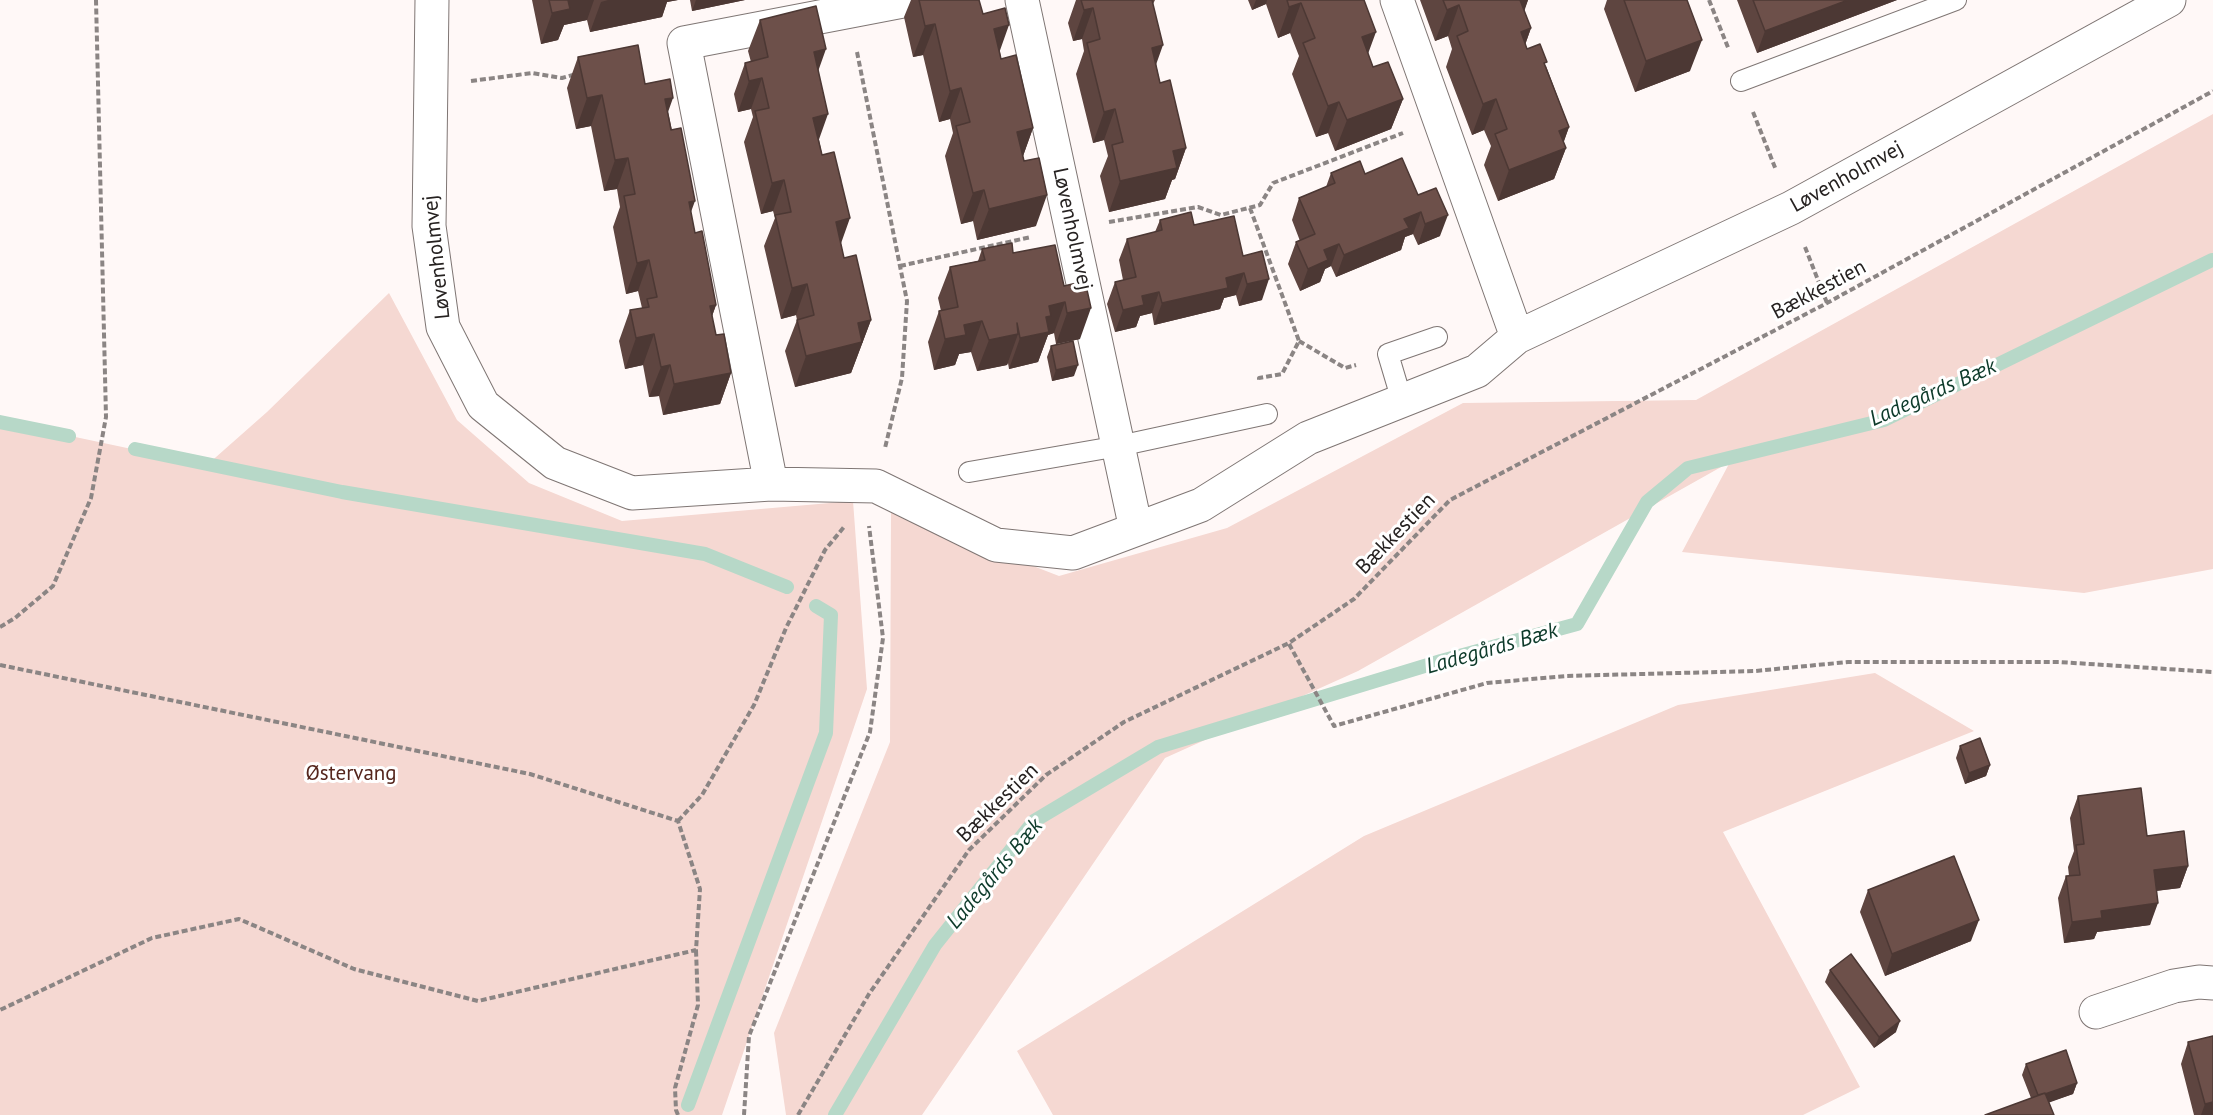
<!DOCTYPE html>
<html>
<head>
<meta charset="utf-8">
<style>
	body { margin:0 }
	canvas { display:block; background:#fff8f7 }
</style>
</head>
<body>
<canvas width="2213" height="1115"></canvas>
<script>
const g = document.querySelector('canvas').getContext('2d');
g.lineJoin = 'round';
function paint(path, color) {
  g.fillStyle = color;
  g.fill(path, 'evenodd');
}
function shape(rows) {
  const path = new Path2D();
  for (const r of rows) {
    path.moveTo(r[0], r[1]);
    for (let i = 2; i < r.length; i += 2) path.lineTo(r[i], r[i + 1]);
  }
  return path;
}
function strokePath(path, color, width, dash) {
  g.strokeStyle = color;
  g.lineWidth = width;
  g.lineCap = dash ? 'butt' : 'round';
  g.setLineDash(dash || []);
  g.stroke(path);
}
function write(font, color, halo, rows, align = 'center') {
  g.font = font + ' "PT Sans",sans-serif';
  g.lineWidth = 6;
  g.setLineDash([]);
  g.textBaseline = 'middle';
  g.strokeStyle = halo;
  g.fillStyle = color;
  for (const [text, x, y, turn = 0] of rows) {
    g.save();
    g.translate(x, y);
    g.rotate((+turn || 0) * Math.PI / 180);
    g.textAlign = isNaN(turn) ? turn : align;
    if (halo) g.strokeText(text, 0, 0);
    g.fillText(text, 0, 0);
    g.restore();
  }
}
paint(shape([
	[2213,114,2213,569,2084,593,1682,552,1730,462,1358,671,1165,758,922,1115,786,1115,774,1033,890,742,891,511,1059,576,1227,528,1463,403,1696,400],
	[389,293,457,420,529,483,622,521,853,501,867,689,722,1115,0,1115,0,421,207,465,267,412],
	[1875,673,1974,731,1723,832,1860,1087,1803,1115,1053,1115,1017,1051,1364,836,1678,705]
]), '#f5d8d2');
strokePath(shape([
	[0,422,69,436],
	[135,449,342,492,705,554,787,587],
	[688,1105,826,733,831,615,816,606],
	[835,1115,935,945,1034,821,1158,747,1441,661,1577,624,1647,502,1688,468,1884,420,2212,260]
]), '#b7d8c8', 14);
const service = shape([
	[1741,81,1956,0],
	[1402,401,1388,354,1437,337],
	[969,472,1119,446,1267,414]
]);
const minor = shape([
	[432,0,429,226,443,327,483,405,555,463,632,493,771,484,876,486,996,545,1073,553,1201,505,1308,438,1477,371,1517,337,1791,208,2169,0],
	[1022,0,1136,529],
	[1397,0,1517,337],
	[771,484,684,43,908,0],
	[2096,1012,2174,986,2199,982,2213,983]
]);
strokePath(service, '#7f7674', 22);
strokePath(minor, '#7f7674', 35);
strokePath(shape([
	[1709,0,1729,50],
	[857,52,907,301,902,378,885,448],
	[471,81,532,73,562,78,576,74],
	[1753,112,1776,170],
	[1250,208,1299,341,1282,374,1259,378,1259,381],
	[1109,222,1198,207,1221,215,1260,205,1273,183,1403,133],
	[1805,247,1827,303],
	[900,266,1031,237],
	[1299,341,1345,368,1356,365],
	[0,627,15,618,53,586,91,498,106,417,96,0],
	[1289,644,1334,726,1487,683,1566,676,1755,671,1848,662,2059,662,2213,672],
	[0,665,530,774,678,821,700,889,696,950,478,1001,354,969,239,919,152,938,0,1010],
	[678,821,702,795,754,705,786,628,825,550,844,527],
	[678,1115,676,1110,675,1088,698,1005,696,950],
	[744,1115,749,1036,870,732,883,638,869,526],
	[798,1115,869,994,969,850,1046,775,1124,722,1289,643,1354,599,1450,500,1827,303,2213,91]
]), '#8b8584', 4, [6, 3]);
strokePath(service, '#fff', 20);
strokePath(minor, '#fff', 33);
paint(shape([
	[532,0,678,0,667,2,662,17,590,32,587,20,564,25,558,40,541,44],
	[690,0,745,0,692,11],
	[911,0,979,0,983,14,1000,52,1001,59,1033,128,1023,156,1036,226,977,240,973,221,961,224,945,156,953,133,950,119,939,122,923,55,913,57,904,17],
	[1076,0,1155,0,1153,4,1156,64,1160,83,1186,148,1175,179,1172,180,1165,199,1109,212,1100,176,1108,156,1104,140,1093,143,1076,74,1084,51,1082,39,1073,41,1068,23],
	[1248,0,1364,0,1368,54,1373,67,1403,99,1391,129,1335,151,1328,133,1316,137,1292,74,1299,56,1290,33,1278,38,1266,4,1252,10],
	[1420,0,1528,0,1524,10,1531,28,1525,45,1527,49,1546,66,1569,127,1563,143,1566,148,1554,179,1498,201,1484,165,1491,146,1484,130,1472,135,1446,67,1452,49,1448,36,1435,41],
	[1607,0,1687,0,1690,71,1635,92,1604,9],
	[1737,0,1897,0,1757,53],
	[760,20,818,72,819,140,844,258,871,320,851,373,795,387,785,351,797,320,796,315,781,319,764,246,775,218,773,211,761,214,744,142,753,117,751,109,738,112,734,94,745,63,751,62,748,51],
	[578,57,645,84,668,112,695,233,716,305,712,316,716,335,731,373,720,404,663,415,659,396,649,397,643,365,625,369,619,341,630,310,642,308,638,291,626,294,613,227,620,207,617,189,604,191,591,126,576,129,567,88],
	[1331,173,1365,174,1418,195,1440,236,1418,245,1413,234,1405,237,1401,250,1336,277,1331,266,1325,269,1320,282,1300,291,1288,264,1296,242,1300,241,1292,220,1299,198,1326,187],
	[1160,220,1194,225,1243,256,1262,300,1239,306,1236,295,1224,298,1220,309,1154,325,1152,313,1140,316,1136,327,1115,332,1107,304,1115,282,1123,280,1119,260,1127,239,1155,232],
	[982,249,1013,253,1064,286,1080,339,1056,344,1054,333,1048,335,1038,362,1009,369,1008,363,1007,365,977,371,971,352,959,354,955,365,934,370,928,342,939,311,941,311,938,298,950,267,978,261],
	[1051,346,1074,376,1052,381,1047,357],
	[1960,746,1990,765,1986,776,1965,784,1956,758],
	[2078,796,2147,836,2188,866,2180,888,2156,891,2150,925,2097,932,2094,939,2064,943,2058,898,2066,876,2069,876,2068,867,2074,851,2070,818],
	[1868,890,1971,941,1885,976,1860,912],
	[1830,970,1896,1032,1874,1048,1825,982],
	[2188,1042,2213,1115,2194,1115,2181,1064],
	[2026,1064,2077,1083,2073,1094,2049,1102,2031,1098,2022,1075]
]), '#5e4540');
paint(shape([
	[565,0,594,0,587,20,564,25,558,40,541,44,552,13],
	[608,0,678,0,667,2,662,17,590,32,601,2],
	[696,0,745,0,692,11],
	[1256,0,1267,0,1266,4,1252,10],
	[1517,0,1528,0,1521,21],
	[1848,0,1897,0,1757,53,1765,31],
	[1301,3,1290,33,1278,38,1289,7],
	[1459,5,1448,36,1435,41,1447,10],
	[1093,8,1082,39,1073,41,1084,10],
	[935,24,923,55,913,57,925,26],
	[1009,25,998,56,994,29],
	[1531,28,1520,59,1521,32],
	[1376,32,1365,62,1362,37],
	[1702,40,1690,71,1635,92,1646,61],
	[1163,45,1152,76,1152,48],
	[826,49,815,80,814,52],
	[762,78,751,109,738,112,749,81],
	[961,88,950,119,939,122,950,91],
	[602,95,591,126,576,129,587,98],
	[673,98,662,129,665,99],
	[1403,99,1391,129,1335,151,1347,120],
	[1496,99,1484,130,1472,135,1483,104],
	[1339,102,1328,133,1316,137,1328,106],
	[1115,109,1104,140,1093,143,1104,112],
	[828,114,817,145,813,118],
	[1569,127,1561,150,1566,148,1554,179,1498,201,1509,170,1559,131],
	[1033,128,1022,159,1017,132],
	[1186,148,1175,179,1172,180,1165,199,1109,212,1120,181,1173,151],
	[628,158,617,189,604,191,615,160],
	[784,180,773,211,761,214,772,183],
	[984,190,973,221,961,224,973,193],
	[1047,195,1036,226,977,240,989,209],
	[695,201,684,231,689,202],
	[1421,212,1413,234,1405,237,1401,250,1336,277,1344,255,1404,219],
	[1448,215,1440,236,1418,245,1425,224],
	[850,218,839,249,836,222],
	[1339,244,1331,266,1325,269,1320,282,1300,291,1308,269,1324,250],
	[649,260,638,291,626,294,637,263],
	[1244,273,1236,295,1224,298,1220,309,1154,325,1162,303,1226,278],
	[1269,279,1262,300,1239,306,1247,284],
	[807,284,796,315,781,319,792,288],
	[1159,292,1152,313,1140,316,1136,327,1115,332,1123,310,1142,296],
	[1065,302,1054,333,1048,335,1038,362,1009,369,1020,338,1049,306],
	[716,305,705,336,710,306],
	[1091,308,1080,339,1056,344,1067,313],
	[871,320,851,373,795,387,806,356,858,323],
	[982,321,971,352,959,354,955,365,934,370,945,339,964,325],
	[654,334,643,365,625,369,636,338],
	[1018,334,1007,365,977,371,989,340],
	[670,365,659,396,649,397,661,367],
	[1078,365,1074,376,1052,381,1056,370],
	[731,373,720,404,663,415,674,384],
	[1990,765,1986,776,1965,784,1969,773],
	[2188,866,2180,888,2146,892,2154,870],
	[2158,903,2150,925,2097,932,2094,939,2064,943,2072,922,2101,911],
	[1979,920,1971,941,1885,976,1892,954],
	[1900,1021,1896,1032,1874,1048,1879,1037],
	[2077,1083,2073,1094,2034,1108,2038,1096],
	[2213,1102,2213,1115,2201,1115,2205,1104]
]), '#4c3834');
const building = shape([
	[549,0,568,0,570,9,552,13,549,0],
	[919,0,979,0,983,14,1005,8,1009,25,994,29,1001,59,1016,55,1033,128,1017,132,1024,161,1039,158,1047,195,989,209,984,190,973,193,956,126,970,122,961,88,950,91,935,24,925,26,919,0],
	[1081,0,1152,0,1163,45,1152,48,1160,83,1170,80,1186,148,1173,151,1177,168,1120,181,1112,145,1123,142,1115,109,1104,112,1087,43,1100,39,1093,8,1084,10,1081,0],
	[1287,0,1364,0,1376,32,1362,37,1373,67,1388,62,1403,99,1347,120,1339,102,1328,106,1303,43,1315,38,1301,3,1289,7,1287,0],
	[1443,0,1520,0,1531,28,1521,32,1527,49,1540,44,1547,62,1544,63,1569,127,1559,131,1566,148,1509,170,1495,134,1507,129,1496,99,1483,104,1457,36,1468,31,1459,5,1447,10,1443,0],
	[1624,0,1687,0,1702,40,1646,61,1624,0],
	[1753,0,1848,0,1765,31,1753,0],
	[816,6,826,49,814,52,828,114,813,118,822,155,834,152,850,218,836,222,844,258,856,255,871,320,858,323,862,342,806,356,797,320,814,315,807,284,792,288,775,215,791,212,784,180,772,183,755,111,769,108,762,78,749,81,745,63,768,57,760,20,816,6],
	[638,45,645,84,670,79,673,98,665,99,671,130,681,128,695,201,689,202,695,233,702,231,716,305,710,306,716,335,724,334,731,373,674,384,670,365,661,367,654,334,636,338,630,310,649,307,647,299,657,297,649,260,637,263,624,196,635,194,628,158,615,160,602,95,587,98,578,57,638,45],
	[1402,158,1418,195,1436,188,1448,215,1425,224,1421,212,1404,219,1409,228,1344,255,1339,244,1324,250,1328,260,1308,269,1296,242,1315,234,1299,198,1335,183,1331,173,1360,161,1365,174,1402,158],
	[1191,212,1194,225,1234,216,1243,256,1262,251,1269,279,1247,284,1244,273,1226,278,1228,288,1162,303,1159,292,1142,296,1144,305,1123,310,1115,282,1136,277,1127,239,1162,230,1160,220,1191,212],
	[1012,243,1013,253,1055,245,1064,286,1085,281,1091,308,1067,313,1065,302,1049,306,1051,316,1046,317,1049,332,1020,338,1017,323,1018,334,989,340,982,321,964,325,966,335,945,339,939,311,958,307,950,267,985,260,982,249,1012,243],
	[1073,341,1078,365,1056,370,1051,346,1073,341],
	[1980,738,1990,765,1969,773,1960,746,1980,738],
	[2141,788,2147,836,2184,831,2188,866,2154,870,2158,903,2101,911,2102,918,2072,922,2066,876,2080,875,2076,845,2084,844,2078,796,2141,788],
	[1954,856,1979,920,1892,954,1868,890,1954,856],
	[1851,954,1900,1021,1879,1037,1830,970,1851,954],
	[2213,1036,2213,1102,2205,1104,2188,1042,2213,1036],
	[2066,1050,2077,1083,2045,1094,2045,1093,2038,1095,2026,1064,2066,1050],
	[2045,1093,2054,1115,1985,1115,2045,1093]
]);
paint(building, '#6d504a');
strokePath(building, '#4c3834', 1.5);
write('21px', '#262221', '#fff', [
	["Løvenholmvej",1847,177,-29],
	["Løvenholmvej",1072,229,78],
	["Løvenholmvej",437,257,-96],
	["Bækkestien",1819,290,-28],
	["Bækkestien",1396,534,-46],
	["Bækkestien",998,803,-44]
]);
write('21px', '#55261d', '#fff', [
	["Østervang",351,774]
]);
write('italic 22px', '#0d3a2a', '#fff', [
	["Ladegårds Bæk",1933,393,-24],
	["Ladegårds Bæk",1492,649,-16],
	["Ladegårds Bæk",995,874,-50]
]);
</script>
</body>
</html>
